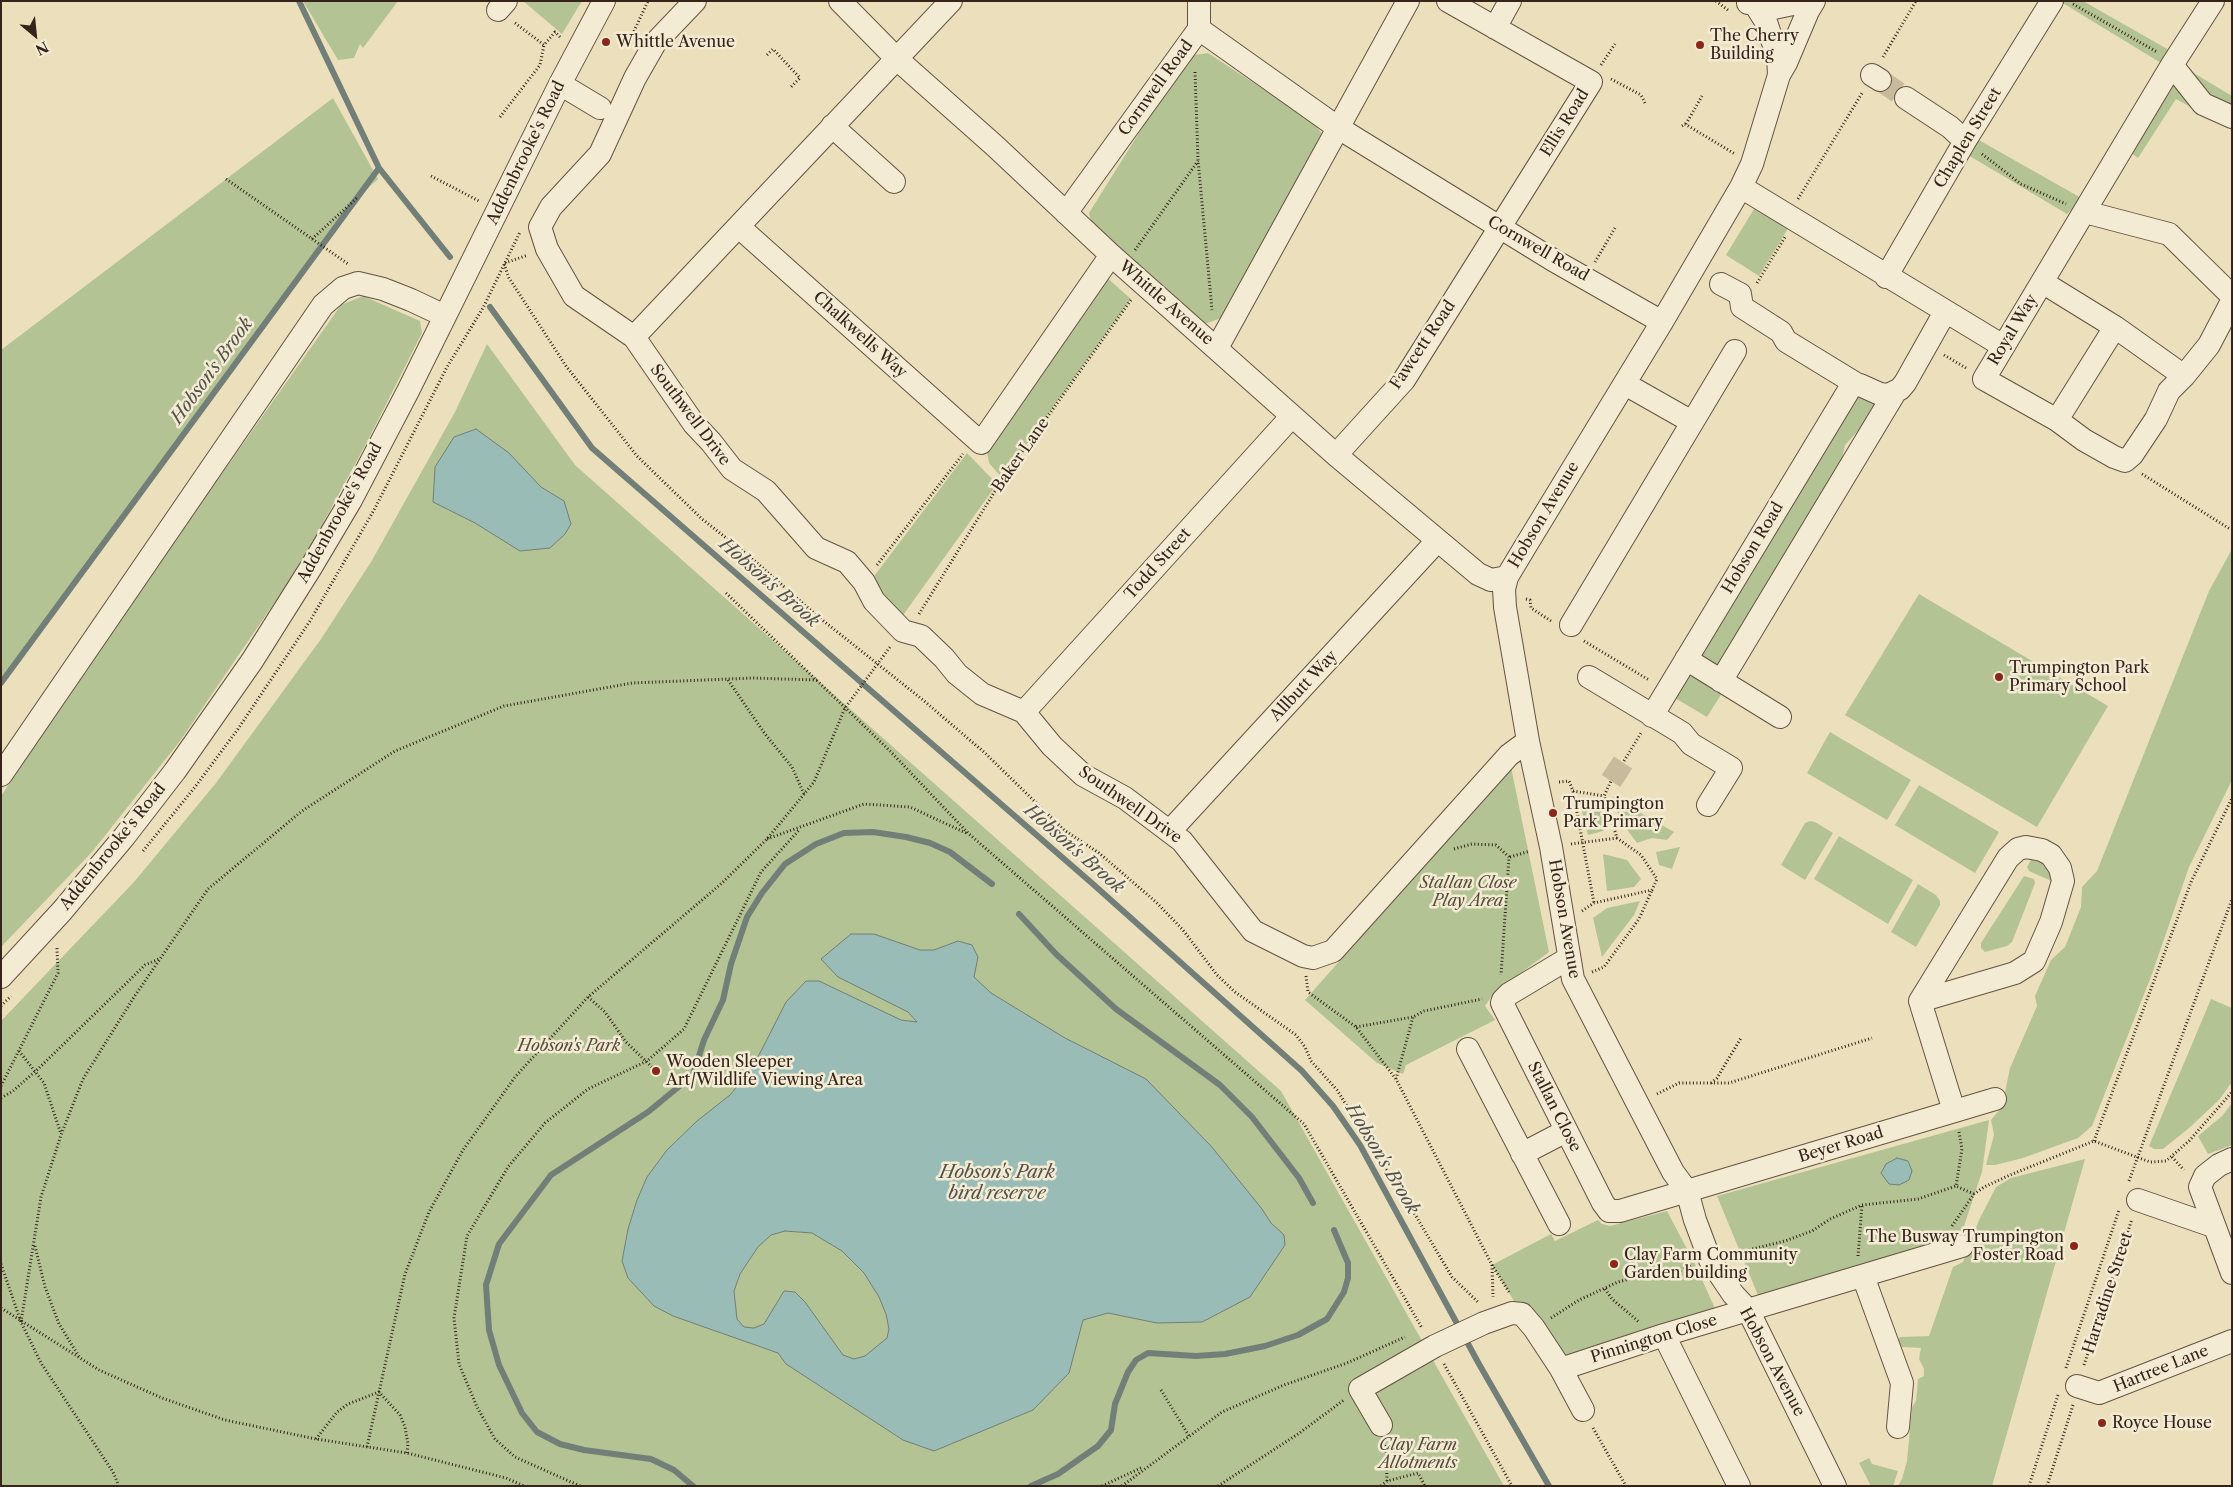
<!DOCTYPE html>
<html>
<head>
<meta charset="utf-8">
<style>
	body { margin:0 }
	#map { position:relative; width:2233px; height:1487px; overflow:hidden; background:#ece0bc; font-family:"Libre Caslon Text",serif }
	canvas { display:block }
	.frame { position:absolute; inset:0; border:2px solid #36241b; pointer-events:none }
	.north { position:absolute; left:10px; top:10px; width:50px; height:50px; -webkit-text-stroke:4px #f3ebd3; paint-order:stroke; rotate:152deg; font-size:14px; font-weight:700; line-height:20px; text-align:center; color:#36241b }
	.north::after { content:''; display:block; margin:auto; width:18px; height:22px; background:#36241b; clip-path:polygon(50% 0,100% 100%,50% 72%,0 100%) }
</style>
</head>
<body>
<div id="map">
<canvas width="2233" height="1487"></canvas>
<div class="frame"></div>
<div class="north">N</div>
</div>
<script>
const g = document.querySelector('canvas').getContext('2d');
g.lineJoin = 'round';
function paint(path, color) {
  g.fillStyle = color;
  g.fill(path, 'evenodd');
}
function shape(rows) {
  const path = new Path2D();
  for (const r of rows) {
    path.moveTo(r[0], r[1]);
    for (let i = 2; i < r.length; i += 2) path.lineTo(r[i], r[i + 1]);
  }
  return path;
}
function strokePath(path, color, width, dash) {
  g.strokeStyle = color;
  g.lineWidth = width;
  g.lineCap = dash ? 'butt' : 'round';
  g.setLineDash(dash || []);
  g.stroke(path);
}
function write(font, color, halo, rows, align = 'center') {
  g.font = font + ' "Libre Caslon Text",serif';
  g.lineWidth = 5;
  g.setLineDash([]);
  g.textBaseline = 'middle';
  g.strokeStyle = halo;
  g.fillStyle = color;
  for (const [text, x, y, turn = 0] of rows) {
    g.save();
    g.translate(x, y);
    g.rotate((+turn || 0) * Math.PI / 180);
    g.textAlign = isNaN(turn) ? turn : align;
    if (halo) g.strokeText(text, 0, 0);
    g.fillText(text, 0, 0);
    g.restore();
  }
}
paint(shape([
	[303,1,398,1,363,48,360,44,354,58,338,60],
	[523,1,582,1,562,34],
	[2083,1,2169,50,2161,63,2061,2],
	[1208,53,1315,123,1324,138,1226,316,1200,326,1092,227,1089,213,1182,64,1194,55],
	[2182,66,2232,96,2232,130,2176,99,2138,158,2130,152],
	[333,98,378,179,358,197,1,683,1,350],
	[1977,139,2083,199,2067,214,1968,155],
	[1757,204,1790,225,1759,276,1726,255],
	[1103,274,1131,299,1002,478,989,463,986,447],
	[363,296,420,321,422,333,366,444,300,565,180,741,92,852,1,947,1,796,127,608,341,305],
	[487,344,575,465,1281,1091,1504,1486,1,1486,1,1021,134,882,216,783,321,639,371,562,455,412],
	[1860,395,1880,407,1845,445,1839,471,1719,668,1703,658,1703,653,1851,402],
	[967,453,997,484,901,618,869,583],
	[2232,549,2232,780,2189,867,2152,974,2092,1126,2078,1138,2023,1158,1995,1165,1986,1165,1994,1135,1991,1120,2002,1107,2010,1068,2037,1006,2035,996,2051,960,2065,947,2081,907,2082,887,2097,871,2209,591],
	[1919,594,2108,706,2037,827,1845,715],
	[1692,676,1722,693,1707,717,1675,698,1689,677],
	[1830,732,1911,780,1887,820,1807,773],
	[1511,767,1549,952,1494,993,1485,1006,1495,1020,1406,1065,1403,1074,1377,1063,1305,1000],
	[1919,785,1999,832,1975,873,1895,825],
	[1613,797,1674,832,1667,840,1652,838,1637,843,1623,824,1611,799],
	[1579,800,1600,806,1607,822,1603,831,1588,835],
	[1810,821,1815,822,1833,833,1805,880,1781,865,1805,823],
	[1839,836,1913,880,1888,924,1814,879],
	[1680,847,1672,869,1659,865,1656,852],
	[1603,854,1627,860,1641,879,1634,887,1607,891],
	[2033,856,2043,856,2056,883,2029,871,2027,867],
	[2024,876,2034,879,2035,883,2012,942,2007,946,1985,952,1981,948,1981,943],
	[1918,884,1936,895,1940,901,1940,905,1916,947,1891,932],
	[1640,901,1634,915,1602,957,1593,918,1607,908],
	[2211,999,2232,1008,2232,1082,2219,1100,2189,1128,2163,1149,2154,1149,2149,1146],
	[2232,1103,2232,1145,2208,1154,2198,1136,2222,1116],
	[1989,1120,1982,1172,1958,1244,1760,1300,1717,1196],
	[2085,1159,1992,1486,1898,1486,1902,1479,1907,1461,1912,1407,1916,1401,1918,1379,1924,1376,1924,1369,1919,1359,1921,1348,1902,1347,1896,1342,1900,1337,1929,1336,1953,1267,1963,1262,1979,1220,1996,1187,2011,1178],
	[1667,1211,1695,1264,1717,1313,1556,1361,1517,1306,1492,1265,1551,1234,1555,1241,1598,1220,1602,1224,1610,1226],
	[1869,1458,1872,1464,1898,1471,1893,1486,1871,1486,1859,1463]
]), '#b4c393');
const water = shape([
	[476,429,509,453,541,487,564,501,571,524,565,534,550,548,520,551,475,523,433,502,435,467,454,437,476,429],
	[851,934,874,934,920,950,934,950,958,941,972,945,978,957,974,977,991,993,1065,1038,1146,1079,1211,1146,1262,1209,1271,1223,1284,1235,1285,1245,1250,1297,1202,1322,1157,1323,1108,1313,1083,1320,1069,1373,1033,1410,934,1451,903,1440,786,1364,778,1353,673,1316,654,1306,628,1278,622,1261,628,1229,637,1200,647,1177,667,1150,697,1121,730,1095,746,1075,760,1053,786,1002,806,981,819,981,901,1020,917,1022,908,1012,838,977,821,959,851,934],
	[785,1231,812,1233,842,1251,864,1273,879,1297,886,1314,889,1329,887,1338,865,1356,854,1359,843,1355,805,1302,795,1292,784,1291,764,1324,754,1328,744,1327,737,1319,734,1291,740,1274,758,1247,771,1235,785,1231],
	[1897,1158,1908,1161,1912,1171,1909,1180,1899,1185,1889,1184,1881,1173,1886,1164,1897,1158]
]);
paint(water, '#9abcb6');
strokePath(water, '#727f78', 1);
strokePath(shape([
	[299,1,379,168],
	[490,307,592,448,1094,885,1302,1071,1333,1106,1360,1145,1479,1364,1549,1486],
	[1,683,379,168,450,257],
	[1019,914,1056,954,1116,1009,1220,1085,1252,1117,1299,1178,1313,1203],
	[693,1486,674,1470,651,1459,584,1450,560,1444,537,1432,522,1413,499,1365,489,1330,486,1285,499,1244,551,1175,648,1112,693,1075,704,1040,723,1000,731,964,747,917,762,893,785,864,816,844,844,833,873,832,906,837,930,843,950,852,992,884],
	[1031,1486,1058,1474,1098,1446,1111,1430,1115,1404,1128,1372,1136,1360,1148,1353,1196,1356,1225,1354,1265,1346,1298,1335,1327,1319,1344,1292,1348,1278,1348,1263,1334,1230]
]), '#727f78', 6);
strokePath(shape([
	[1880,80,1906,98],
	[1611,781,1624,761]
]), '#c8ba9c', 22, [22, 11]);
const minor = shape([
	[695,1,655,43,635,78,600,154,551,207,540,227,547,249,574,296,634,337,694,424,711,442,732,469,766,491,816,548,847,562,864,582,874,601,903,631,921,636,944,658,957,674,982,694,1024,712,1052,746,1083,775,1125,798,1182,841,1253,931,1303,956,1313,958,1333,951,1509,755,1528,741],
	[840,1,897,59,995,146,1111,255,1336,455,1478,574,1491,580,1507,577],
	[1814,1,1808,11,1786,63,1779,75,1752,164,1741,187,1662,322,1525,547,1507,577,1504,589,1505,607,1528,741,1551,847,1573,979,1673,1172,1687,1191,1695,1220,1710,1260,1733,1294,1748,1310,1835,1486],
	[2213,1,2172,65,1984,379,2057,420,2084,440,2114,457,2125,461,2132,455,2156,419,2169,391,2184,376,2209,345,2232,301],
	[1748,3,1774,8,1807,1],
	[1756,6,1766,22,1771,37,1778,56,1779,75],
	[498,10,506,1],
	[1495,28,1510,1],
	[1199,29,1199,1],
	[2172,65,2203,104,2232,117],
	[1872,75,1880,80],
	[560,84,600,108],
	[1906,98,1950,127,1965,141],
	[832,126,894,182],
	[1741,187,2003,346],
	[2085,212,2169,234,2232,296],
	[1066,213,1199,29,1337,127,1553,260,1662,322],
	[739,227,981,443,1111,255],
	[1886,277,1965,141,2052,1],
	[2042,282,2115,327,2184,376],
	[1721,284,1740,294,1742,307,1781,332,1786,341,1858,385],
	[634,337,951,1],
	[1217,348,1408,1],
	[1625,384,1692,422],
	[2057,420,2115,327],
	[1336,455,1404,380,1591,82,1448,1],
	[1571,625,1735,351],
	[1686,659,1780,717],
	[1589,677,1682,733,1691,744,1731,768,1708,805],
	[1721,681,1894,394],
	[1024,712,1292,416],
	[1652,716,1849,390,1853,386,1860,385,1880,394,1888,395,1900,389,1905,383,1945,312],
	[1,775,323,305,343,288,358,283,383,289,411,300,445,316],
	[1170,831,1437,541],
	[1569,958,1509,994,1503,1000,1502,1003,1603,1203,1609,1211,1620,1211,1687,1191,1995,1099],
	[1,977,62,911,124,837,175,771,252,661,310,569,351,500,408,391,560,84,604,1],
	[1920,1001,2015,973,2034,961,2051,922,2063,881,2060,868,2051,855,2042,850,2026,847,2018,849,2008,858,1920,1001,1954,1111],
	[1468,1049,1559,1224],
	[1522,1154,1566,1131],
	[2232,1159,2219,1165,2205,1176,2200,1187,2232,1273],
	[2138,1200,2213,1226],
	[1863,1276,1902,1383,1898,1427],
	[1664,1335,1739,1486],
	[1561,1369,1664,1335,1962,1246],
	[2077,1386,2099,1393,2232,1341],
	[1381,1425,1360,1389,1435,1346,1484,1323,1512,1313,1522,1314,1534,1328,1561,1369,1583,1410]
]);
strokePath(minor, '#645343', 24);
strokePath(shape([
	[1716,1,1729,11],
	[2073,4,2157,52],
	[515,23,544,45,555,32,561,38],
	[628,44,648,1],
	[767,55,773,49,800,78,791,87],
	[1883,57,1916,1],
	[1601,65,1615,44],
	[1195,72,1198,160,1212,310],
	[1611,79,1641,95,1645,103],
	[500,117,540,65,544,45],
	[1686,124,1702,96],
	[1682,126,1685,124,1735,154],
	[1982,154,2021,184,2066,204],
	[431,176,479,201],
	[226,179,348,264],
	[1798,199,1862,93],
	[312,239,358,197],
	[1135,250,1198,161],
	[1595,262,1615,228],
	[505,263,528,255],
	[504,264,509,278,566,366,637,456,702,519,748,555,816,615,923,700,985,753,1064,830,1099,853,1156,902,1183,930,1217,975,1235,992,1296,1035,1305,1047,1311,1061,1337,1090,1366,1137,1369,1149,1394,1179,1452,1277,1479,1303],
	[1757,283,1785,237],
	[1944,355,1966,368],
	[2142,474,2230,529],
	[877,565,963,454],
	[726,593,889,750,969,834,1304,1124,1422,1328],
	[1526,599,1530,600,1531,608,1551,621],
	[919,614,1000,483,1131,300],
	[1584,641,1649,680],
	[728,680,765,734,792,767,804,794],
	[1624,761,1641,733],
	[1559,782,1569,781,1573,791,1594,903],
	[1573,791,1604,796],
	[767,839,864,804,910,807,966,833],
	[1571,844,1617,838],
	[1454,849,1472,844,1496,845,1509,857,1501,975],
	[143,851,195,787,238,729,310,621,374,510,447,367,483,308,520,232],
	[1510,857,1530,851],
	[1582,911,1594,903,1652,890,1657,879,1641,855,1617,838,1604,796,1611,781],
	[1592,972,1604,967,1639,919,1652,890],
	[1306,976,1308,992,1356,1027,1396,1079,1492,1265,1509,1292],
	[588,997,605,1012,626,1042,656,1071],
	[1,1006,11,996],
	[1356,1027,1413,1017,1424,1011,1482,999],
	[19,1051,44,1083,61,1134],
	[1396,1079,1413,1017],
	[1711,1083,1717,1078,1741,1038],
	[1,1086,58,973,57,948],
	[1657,1094,1679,1083,1729,1083,1872,1038],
	[1,1098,13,1091,38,1069,145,965,159,959],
	[1959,1132,1962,1149,1956,1186,1974,1194],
	[2094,1141,2191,882,2232,798],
	[2172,1157,2184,1170],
	[2129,1181,2232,899],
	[1952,1226,1974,1194,1984,1187,2010,1175,2094,1141,2150,1162,2166,1161,2189,1141,2232,1092],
	[35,1246,45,1287,59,1324,80,1358],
	[1732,1254,1785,1241,1812,1231,1830,1219,1862,1205,1918,1199,1956,1186],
	[1858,1256,1862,1205],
	[1,1264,21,1322,41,1363,113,1472,119,1486],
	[1492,1265,1493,1297],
	[1605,1289,1612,1299,1639,1322],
	[1,1308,99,1370,162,1398,225,1420,316,1439,407,1453,506,1478,524,1486],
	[1551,1318,1579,1300,1618,1282,1641,1276,1677,1272,1691,1266],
	[21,1322,41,1197,61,1135,83,1079,134,997,208,889,302,811,395,751,504,706,632,683,753,678,817,680],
	[1444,1364,1512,1486],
	[2084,1365,2132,1219],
	[2066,1368,2119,1210],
	[1161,1390,1189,1436],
	[1593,1428,1626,1486],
	[316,1439,337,1412,348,1404,379,1392,400,1415,405,1427,408,1444,407,1453],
	[1386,1445,1387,1481],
	[367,1447,405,1274,429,1212,463,1150,515,1077,588,997,722,883,767,839,814,782,845,708,890,647],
	[580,1486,515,1457,495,1439,477,1407,459,1364,454,1318,467,1236,508,1167,545,1123,588,1089,647,1061,684,1029,761,872,800,829],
	[1102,1486,1143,1467],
	[1122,1486,1222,1412,1284,1385,1347,1363,1405,1337],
	[1218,1486,1298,1434,1344,1400],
	[1381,1486,1387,1481,1418,1473,1425,1486],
	[2029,1486,2058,1395],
	[2047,1486,2073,1405]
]), '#36241b', 3, [1, 2.5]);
strokePath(minor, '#f3ebd3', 22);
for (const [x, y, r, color] of [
	[606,42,5,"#8f2418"],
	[1700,45,5,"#8f2418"],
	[1999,677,5,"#8f2418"],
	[1553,813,5,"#8f2418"],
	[656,1071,5,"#8f2418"],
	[2074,1246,5,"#8f2418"],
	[1614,1264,5,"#8f2418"],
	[2102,1423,5,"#8f2418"]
]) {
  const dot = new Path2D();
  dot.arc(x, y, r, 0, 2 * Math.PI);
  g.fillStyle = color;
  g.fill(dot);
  strokePath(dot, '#f3ebd3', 2);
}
write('16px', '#36241b', '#f3ebd3', [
	["The Cherry",1710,36],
	["Building",1710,54],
	["Whittle Avenue",616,42],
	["Trumpington Park",2009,668],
	["Primary School",2009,686],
	["Trumpington",1563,804],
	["Park Primary",1563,822],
	["Wooden Sleeper",666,1062],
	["Art/Wildlife Viewing Area",666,1080],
	["The Busway Trumpington",2064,1237,"right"],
	["Foster Road",2064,1255,"right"],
	["Clay Farm Community",1624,1255],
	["Garden building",1624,1273],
	["Royce House",2112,1423]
], 'left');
write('16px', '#36241b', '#f3ebd3', [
	["Cornwell Road",1156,88,-54],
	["Ellis Road",1565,123,-58],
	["Chaplen Street",1968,138,-59],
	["Addenbrooke's Road",526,153,-64],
	["Cornwell Road",1538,249,30],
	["Whittle Avenue",1166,303,41],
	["Royal Way",2013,330,-59],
	["Chalkwells Way",860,335,42],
	["Fawcett Road",1423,345,-56],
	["Southwell Drive",690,415,53],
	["Baker Lane",1021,455,-55],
	["Addenbrooke's Road",340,513,-61],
	["Hobson Avenue",1544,515,-59],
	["Hobson Road",1753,548,-59],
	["Todd Street",1158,564,-48],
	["Allbutt Way",1304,686,-47],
	["Southwell Drive",1130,805,35],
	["Addenbrooke's Road",113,847,-51],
	["Hobson Avenue",1564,919,80],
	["Stallan Close",1554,1107,63],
	["Beyer Road",1841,1145,-17],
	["Harradine Street",2108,1293,-72],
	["Pinnington Close",1654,1339,-17],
	["Hobson Avenue",1772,1362,62],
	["Hartree Lane",2161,1369,-22]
]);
write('italic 16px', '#564c39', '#f3ebd3', [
	["Stallan Close",1468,883],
	["Play Area",1468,901],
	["Hobson's Park",569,1046],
	["Clay Farm",1418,1445],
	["Allotments",1418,1463]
]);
write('italic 18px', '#54524a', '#f3ebd3', [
	["Hobson's Brook",212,371,-54],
	["Hobson's Brook",769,583,41],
	["Hobson's Brook",1074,849,41],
	["Hobson's Brook",1382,1159,59],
	["Hobson's Park",997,1173],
	["bird reserve",997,1194]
]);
</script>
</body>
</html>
